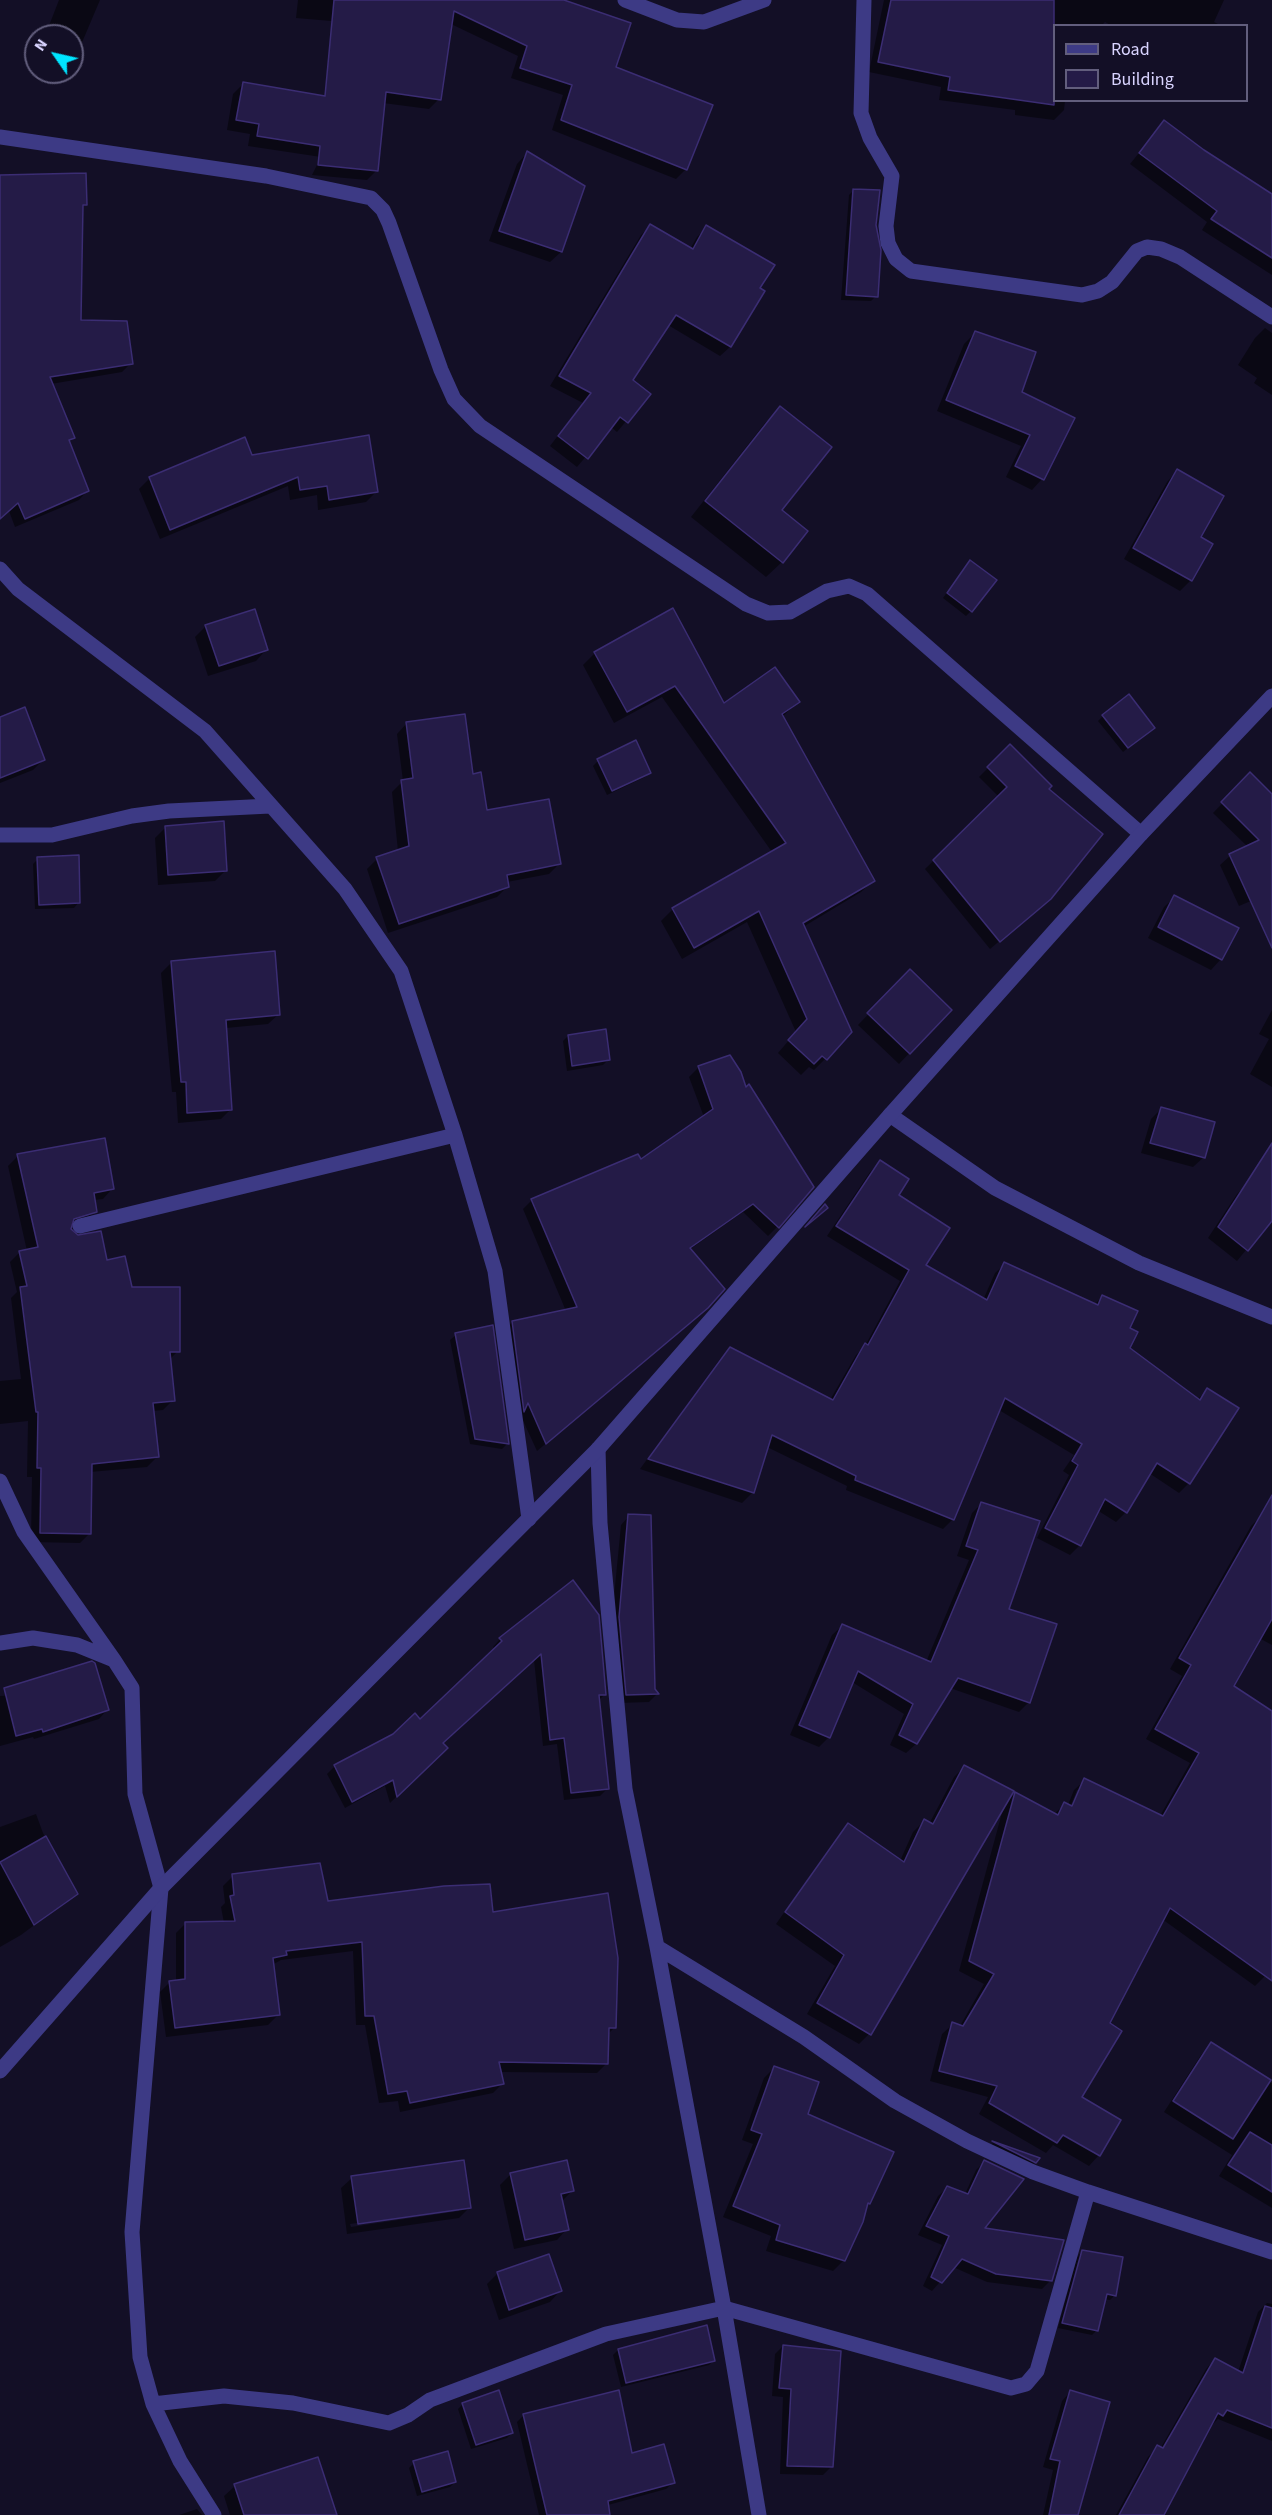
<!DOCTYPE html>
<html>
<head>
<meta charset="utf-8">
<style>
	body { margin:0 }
	#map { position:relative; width:1272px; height:2515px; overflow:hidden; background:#130f26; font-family:"Source Sans 3",sans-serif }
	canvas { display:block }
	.legend { position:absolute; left:1053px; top:24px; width:195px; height:78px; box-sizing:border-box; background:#130f26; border:2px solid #625e7d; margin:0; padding:8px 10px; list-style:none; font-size:18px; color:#d9d4ff }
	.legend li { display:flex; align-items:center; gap:12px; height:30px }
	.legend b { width:30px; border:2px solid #625e7d }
	.north { position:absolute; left:24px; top:24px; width:60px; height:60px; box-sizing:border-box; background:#130f26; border:2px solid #625e7d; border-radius:50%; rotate:304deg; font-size:16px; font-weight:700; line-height:24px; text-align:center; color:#d9d4ff }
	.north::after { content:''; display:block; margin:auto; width:21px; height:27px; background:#00e5ff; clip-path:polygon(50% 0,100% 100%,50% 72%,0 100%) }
</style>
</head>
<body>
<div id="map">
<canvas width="1272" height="2515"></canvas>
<ul class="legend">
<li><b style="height:8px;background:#3d3a85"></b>Road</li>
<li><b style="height:16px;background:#241b47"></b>Building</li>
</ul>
<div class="north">N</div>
</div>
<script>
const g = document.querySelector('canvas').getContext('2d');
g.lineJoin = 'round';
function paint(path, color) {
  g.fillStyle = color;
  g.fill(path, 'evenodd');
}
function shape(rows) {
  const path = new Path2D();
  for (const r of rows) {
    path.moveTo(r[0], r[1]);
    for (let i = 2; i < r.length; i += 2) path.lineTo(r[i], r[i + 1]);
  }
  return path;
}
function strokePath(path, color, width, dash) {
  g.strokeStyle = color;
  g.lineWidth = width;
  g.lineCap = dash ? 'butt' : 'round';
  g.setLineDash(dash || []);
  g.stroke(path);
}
paint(shape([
	[59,0,100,0,72,66,72,36,45,36],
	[298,0,355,0,343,22,296,18],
	[395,0,560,0,614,68,686,169,676,179,552,130,563,95,511,78,518,56,451,24,439,99,429,109,383,103,377,170,367,180,312,175,321,157,248,146,250,134,227,130,233,94,243,84,347,101],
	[884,0,1224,0,1214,22,1222,26,1112,26,1105,22,1101,26,1054,26,1054,100,1072,100,1065,101,1064,110,1054,120,1015,115,1015,110,939,100,941,87,869,72],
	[55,72,67,72,64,75],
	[1164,122,1203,152,1272,196,1272,275,1202,230,1207,222,1130,164],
	[527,153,583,186,561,252,550,262,489,241,517,164],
	[854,190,876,296,871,301,841,300,849,195],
	[86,204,81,209,79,322,131,363,122,372,51,384,73,437,68,442,88,490,79,500,15,527,9,511,0,518,0,206],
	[650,226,690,249,697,237,707,227,763,292,730,347,720,356,668,325,631,381,649,394,617,432,611,427,577,467,550,446,583,403,550,386,641,235],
	[1265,328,1272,333,1272,395,1254,383,1257,378,1238,365,1255,338],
	[975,333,1020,392,1042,479,1032,490,1006,477,1021,446,937,411,964,344],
	[781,408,782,562,766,577,691,517,765,423],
	[251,456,377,491,366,502,318,510,317,495,290,500,288,486,160,539,139,489,150,478],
	[1177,471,1199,538,1191,580,1180,591,1124,559,1167,482],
	[965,567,971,611,966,616,943,598],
	[206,626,266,650,256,661,208,676,195,637],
	[595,653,724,705,798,702,782,717,873,881,861,892,803,927,825,1059,814,1070,809,1067,801,1075,778,1053,796,1032,747,922,682,959,661,921,673,909,772,852,662,697,614,723,583,665],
	[1103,716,1148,732,1123,752,1098,721],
	[0,718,44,759,33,770,0,783],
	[407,723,471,775,486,812,559,864,549,874,507,882,508,886,497,897,388,933,367,869,377,859,398,851,392,792,403,781,397,734],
	[1010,746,1046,790,1040,907,990,949,925,869,999,797,979,777],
	[598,761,650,772,645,777,607,795,593,766],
	[1251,774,1272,819,1272,892,1239,906,1220,865,1230,856,1248,847,1213,813],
	[165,828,226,870,215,881,158,885,155,838],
	[38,859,79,902,74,908,35,909,33,864],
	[1175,897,1221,959,1211,970,1148,938,1164,907],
	[172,962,279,1014,268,1024,226,1028,231,1109,221,1119,178,1123,176,1092,172,1092,161,973],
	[910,971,950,1010,899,1064,858,1025],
	[1272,1010,1272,1087,1250,1074,1269,1039,1259,1034],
	[568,1036,608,1060,603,1065,567,1071,563,1041],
	[699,1067,778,1226,768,1236,743,1212,689,1250,697,1317,537,1451,520,1414,503,1332,512,1322,566,1311,523,1209,532,1200,641,1161,704,1117,689,1077],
	[1161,1109,1204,1157,1193,1167,1141,1153,1151,1119],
	[18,1156,112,1189,103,1199,94,1200,96,1211,86,1221,70,1226,69,1229,106,1262,130,1289,178,1351,169,1360,173,1400,163,1410,153,1411,157,1457,147,1467,90,1472,90,1533,80,1543,31,1542,32,1477,27,1477,28,1421,0,1424,0,1381,21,1379,11,1298,17,1292,10,1262,20,1252,27,1251,8,1166],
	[880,1162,897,1196,924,1266,983,1300,995,1273,1005,1264,1094,1305,1103,1296,1128,1329,1128,1348,1197,1400,1207,1390,1189,1483,1179,1493,1149,1473,1126,1512,1116,1522,1097,1510,1080,1545,1070,1555,1037,1538,1069,1475,1063,1471,1074,1455,999,1410,953,1519,943,1529,846,1490,847,1486,767,1447,752,1493,742,1503,640,1469,720,1359,730,1349,830,1400,856,1355,865,1346,900,1281,827,1236,870,1172],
	[1247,1184,1272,1203,1272,1218,1237,1261,1208,1238,1237,1194],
	[456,1335,507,1444,502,1449,470,1444,450,1340],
	[982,1503,1029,1702,1019,1712,950,1688,916,1744,906,1753,890,1745,904,1714,852,1682,829,1737,819,1747,790,1735,832,1635,842,1626,926,1662,969,1560,957,1556,972,1513],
	[629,1516,654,1690,657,1694,649,1702,618,1703,611,1627,621,1525],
	[1261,1516,1272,1522,1272,1645,1259,1638,1232,1686,1272,1712,1272,1967,1265,1976,1255,1986,1162,1919,1108,2024,1080,2098,1119,2120,1099,2155,1089,2166,1053,2145,1046,2153,979,2114,988,2097,930,2081,942,2034,953,2024,960,2026,984,1984,959,1971,1003,1809,869,2034,859,2044,807,2014,835,1966,776,1924,838,1836,848,1825,900,1861,913,1832,924,1821,929,1824,954,1777,964,1767,1009,1799,1015,1794,1054,1814,1065,1804,1068,1805,1074,1790,1085,1780,1160,1816,1190,1763,1146,1739,1182,1676,1170,1669,1251,1526],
	[1077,1790,1081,1790,1070,1813,1068,1812],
	[572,1582,605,1694,598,1701,607,1789,600,1796,564,1800,557,1744,543,1746,534,1660,441,1743,446,1748,390,1803,385,1786,345,1808,327,1774,335,1766,420,1721,496,1650,493,1647,500,1639],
	[25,1695,107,1710,99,1719,34,1739,33,1737,0,1746,0,1696],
	[36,1814,43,1833,76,1894,21,1935,0,1947,0,1827],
	[233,1876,327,1902,492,1914,615,2027,608,2034,607,2063,597,2073,500,2072,503,2083,493,2093,400,2112,398,2101,379,2103,365,2025,356,2025,353,1951,281,1960,272,1965,278,2015,268,2025,166,2037,160,1992,170,1982,176,1982,176,1933,186,1923,224,1923,221,1907,225,1903,223,1886],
	[1211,2044,1272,2083,1272,2208,1219,2176,1232,2155,1164,2112,1201,2055],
	[774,2068,869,2203,865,2207,844,2260,833,2271,766,2251,771,2236,723,2217,753,2144,742,2140,764,2078],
	[993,2143,1038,2159,1030,2167,988,2147],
	[984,2162,982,2230,1051,2280,1042,2289,987,2282,953,2267,932,2291,923,2286,942,2245,918,2235,938,2196,947,2188,965,2194,976,2170],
	[511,2174,572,2191,561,2202,567,2229,557,2240,514,2249,500,2185],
	[352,2178,469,2208,459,2218,347,2234,341,2188],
	[459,2208,459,2211,351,2227,350,2224],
	[1082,2252,1115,2295,1110,2300,1104,2299,1097,2330,1092,2335,1058,2328,1077,2257],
	[498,2273,560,2291,550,2302,499,2320,487,2284],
	[1267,2303,1272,2304,1272,2441,1218,2419,1213,2424,1211,2423,1162,2515,1116,2515,1148,2457,1158,2447,1160,2449,1206,2369,1215,2359,1238,2372,1258,2312],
	[783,2346,831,2467,823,2475,780,2474,783,2397,772,2396,775,2354],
	[618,2350,714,2360,709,2365,621,2387,613,2355],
	[1070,2392,1076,2515,1043,2515,1053,2470,1043,2467,1062,2401],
	[463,2404,512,2433,507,2438,471,2449,458,2409],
	[524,2415,631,2455,673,2483,666,2489,572,2515,539,2515,517,2422],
	[414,2463,455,2482,450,2487,417,2496,409,2468],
	[235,2486,278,2515,230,2515,224,2496],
	[197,2509,202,2515,179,2515]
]), '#0007');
const building = shape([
	[334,0,564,0,631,23,616,67,713,105,687,170,561,120,572,85,520,68,527,46,454,11,441,100,386,92,378,171,318,165,320,146,257,136,259,124,236,120,243,82,325,96,334,0],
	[891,0,1054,0,1054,105,948,90,950,77,878,62,891,0],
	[1164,120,1204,150,1272,194,1272,258,1211,219,1217,211,1139,153,1164,120],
	[527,151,585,186,562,252,499,231,527,151],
	[86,173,87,205,83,205,81,320,127,321,133,364,50,377,75,438,69,440,89,491,25,519,18,503,0,519,0,175,86,173],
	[853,189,880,190,876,225,881,250,878,297,846,295,853,189],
	[650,224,693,249,706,225,775,265,760,288,765,291,731,347,676,315,633,380,651,394,628,423,620,417,588,459,558,436,591,393,559,376,650,224],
	[975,331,1036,352,1022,392,1075,418,1044,480,1015,466,1030,435,946,400,975,331],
	[780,406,832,447,782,510,808,531,783,563,705,501,780,406],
	[369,435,378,492,329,500,327,486,300,490,298,477,170,530,149,477,245,437,252,455,369,435],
	[1177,469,1224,496,1201,537,1213,544,1192,581,1133,548,1177,469],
	[970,560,997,580,972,612,947,593,970,560],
	[673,608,724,703,775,667,800,702,782,714,875,881,803,923,852,1032,827,1060,822,1056,814,1064,788,1040,807,1019,759,911,694,948,672,908,786,843,675,686,627,712,594,652,673,608],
	[255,609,268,650,219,666,205,625,255,609],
	[1129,694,1155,728,1128,748,1102,715,1129,694],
	[25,707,45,760,0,778,0,717,25,707],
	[465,714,473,774,481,772,487,810,549,799,561,864,507,875,509,887,399,924,376,857,409,846,401,780,413,778,406,722,465,714],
	[636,740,651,773,612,791,597,759,636,740],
	[1010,744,1052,786,1049,789,1103,834,1051,899,1000,942,933,860,1007,787,987,767,1010,744],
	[1250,772,1272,794,1272,948,1229,854,1259,840,1221,802,1250,772],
	[224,821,227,871,168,875,165,826,224,821],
	[79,855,80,903,39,905,37,857,79,855],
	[1174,895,1239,928,1222,960,1158,927,1174,895],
	[275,951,280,1015,226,1020,232,1110,187,1113,186,1082,181,1082,171,961,275,951],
	[910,969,952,1010,910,1054,867,1013,910,969],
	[606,1029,610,1060,572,1066,568,1035,606,1029],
	[730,1055,741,1072,746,1087,749,1084,814,1187,779,1228,753,1204,690,1248,725,1289,708,1308,546,1444,528,1403,524,1412,512,1321,577,1307,531,1199,638,1154,641,1159,713,1109,698,1066,730,1055],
	[1161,1107,1215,1122,1205,1158,1150,1143,1161,1107],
	[105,1138,114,1189,94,1193,97,1212,74,1219,71,1229,78,1235,101,1231,107,1260,125,1256,132,1287,180,1287,180,1352,170,1352,175,1401,153,1403,159,1457,92,1464,91,1534,40,1533,41,1468,37,1468,38,1412,36,1412,20,1287,27,1286,19,1251,38,1247,17,1154,105,1138],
	[1272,1143,1272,1221,1248,1251,1218,1227,1272,1143],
	[880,1160,909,1179,899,1195,950,1228,926,1265,987,1300,1004,1262,1098,1305,1102,1295,1138,1311,1130,1328,1138,1332,1130,1348,1200,1400,1207,1388,1239,1408,1190,1484,1157,1463,1127,1513,1105,1499,1081,1546,1045,1528,1078,1465,1072,1461,1082,1444,1005,1398,954,1520,855,1480,856,1476,772,1435,754,1493,648,1459,730,1347,833,1400,865,1343,868,1345,909,1270,836,1226,880,1160],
	[825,1204,828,1208,805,1227,825,1204],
	[493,1325,509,1444,475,1439,455,1333,493,1325],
	[1272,1495,1272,1619,1234,1686,1272,1711,1272,1981,1170,1908,1110,2023,1122,2031,1082,2097,1121,2120,1100,2156,1063,2135,1057,2143,989,2103,997,2086,939,2071,952,2022,963,2026,994,1974,969,1961,1015,1792,1058,1815,1064,1802,1072,1806,1084,1778,1163,1816,1199,1753,1155,1729,1191,1665,1179,1658,1272,1495],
	[981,1502,1040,1521,1009,1609,1057,1624,1030,1703,958,1678,917,1744,899,1735,913,1704,858,1671,830,1738,799,1725,842,1624,931,1662,978,1550,966,1546,981,1502],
	[628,1514,651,1515,655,1689,659,1694,626,1695,619,1617,628,1514],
	[573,1580,599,1615,606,1695,599,1695,609,1789,571,1793,564,1738,550,1740,541,1654,443,1743,448,1748,397,1797,393,1780,352,1802,334,1765,393,1734,415,1713,420,1719,502,1641,499,1638,573,1580],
	[92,1661,95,1663,109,1710,43,1732,42,1729,16,1736,4,1688,92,1661],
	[964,1765,1014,1791,871,2035,817,2003,844,1955,785,1912,848,1823,904,1862,924,1819,933,1824,964,1765],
	[46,1836,78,1894,34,1925,0,1862,46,1836],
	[320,1863,328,1901,444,1886,490,1884,493,1912,608,1893,618,1958,616,2028,609,2028,608,2064,499,2062,504,2084,410,2103,407,2091,388,2094,374,2016,365,2016,362,1942,286,1951,287,1955,273,1958,280,2015,175,2028,169,1981,185,1979,185,1922,235,1921,230,1896,234,1895,232,1874,320,1863],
	[1211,2042,1271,2080,1233,2139,1173,2101,1211,2042],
	[774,2066,819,2082,808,2114,894,2152,870,2204,868,2203,863,2222,845,2261,776,2240,780,2225,733,2206,762,2134,751,2130,774,2066],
	[1250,2132,1272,2145,1272,2192,1228,2165,1250,2132],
	[992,2141,1040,2158,1036,2163,992,2141],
	[464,2160,471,2208,358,2224,351,2176,464,2160],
	[567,2160,574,2191,561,2194,569,2230,525,2240,510,2173,567,2160],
	[984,2160,1024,2179,985,2228,1064,2240,1052,2281,996,2274,962,2259,942,2283,931,2277,949,2236,926,2226,947,2186,968,2194,984,2160],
	[1082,2250,1123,2257,1116,2296,1107,2294,1098,2331,1062,2323,1082,2250],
	[549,2254,562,2291,509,2310,497,2272,549,2254],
	[1265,2306,1272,2308,1272,2428,1227,2410,1223,2416,1218,2413,1164,2515,1119,2515,1157,2445,1163,2448,1215,2358,1243,2373,1265,2306],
	[707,2325,715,2361,626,2383,618,2349,707,2325],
	[783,2345,841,2351,833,2467,787,2466,791,2389,779,2388,783,2345],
	[499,2390,513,2433,476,2445,462,2403,499,2390],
	[619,2390,632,2453,664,2444,675,2483,608,2501,610,2515,547,2515,523,2414,619,2390],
	[1070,2390,1110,2402,1078,2515,1049,2515,1060,2461,1050,2459,1070,2390],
	[448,2451,456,2482,422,2492,413,2461,448,2451],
	[318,2457,337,2515,244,2515,234,2484,318,2457]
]);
paint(building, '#241b47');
strokePath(building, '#3b2d73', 1.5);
strokePath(shape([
	[625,0,677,20,704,22,764,0],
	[864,0,861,113,870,138,892,176,886,226,888,243,896,259,911,271,1082,295,1098,291,1112,282,1137,251,1147,247,1161,249,1180,257,1272,317],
	[0,137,266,176,371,198,383,210,389,223,441,370,454,399,480,426,746,604,768,613,790,612,827,591,849,586,867,594,1141,834],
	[0,569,18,589,205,731,345,889,401,971,455,1135,495,1271,529,1519],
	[0,835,52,835,132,816,169,811,270,806],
	[890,1115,995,1188,1139,1263,1272,1317],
	[80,1226,455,1135],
	[598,1449,600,1523,625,1789,657,1947,724,2308,759,2515],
	[0,1481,24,1532,114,1660],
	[0,1643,33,1638,77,1645,114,1660,132,1688,135,1794,161,1888,132,2232,140,2357,153,2404,180,2461,214,2515],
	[657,1947,804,2037,895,2101,967,2141,1033,2172,1088,2192,1272,2252],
	[153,2404,224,2396,293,2403,389,2423,408,2415,430,2400,606,2334,724,2308,1011,2388,1026,2384,1037,2371,1088,2192]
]), '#3d3a85', 15);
strokePath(shape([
	[0,2071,161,1888,598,1449,890,1115,1141,834,1272,696]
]), '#3d3a85', 15);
</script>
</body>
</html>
